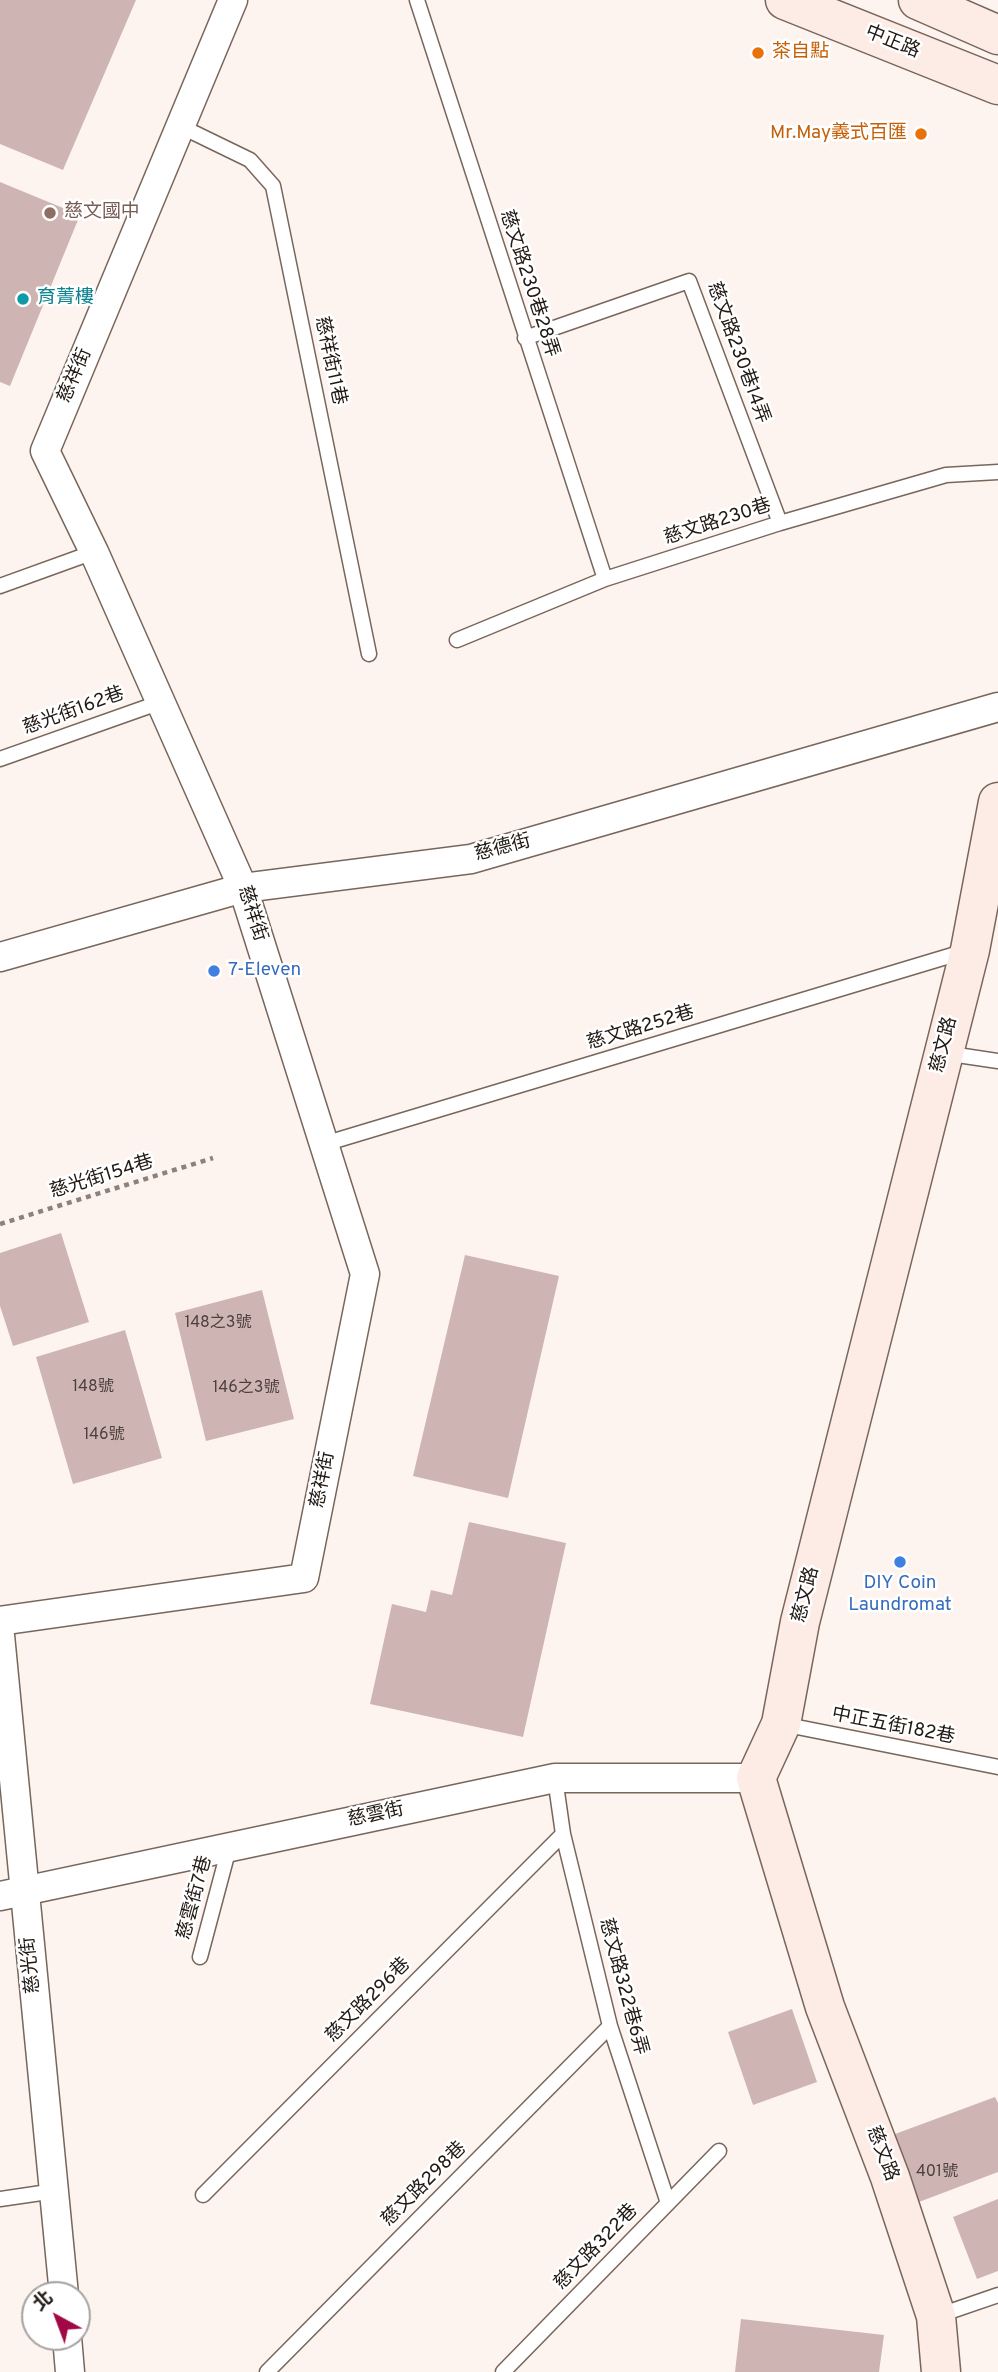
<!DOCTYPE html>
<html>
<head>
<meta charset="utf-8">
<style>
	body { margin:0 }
	#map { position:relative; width:998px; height:2372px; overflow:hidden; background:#fdf4ef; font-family:Overpass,"Noto Sans TC",sans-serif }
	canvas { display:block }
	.north { position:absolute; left:21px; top:2281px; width:70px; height:70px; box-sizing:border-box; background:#fff; border:2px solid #a6a3a1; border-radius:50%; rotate:319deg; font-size:19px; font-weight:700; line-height:28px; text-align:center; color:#201914 }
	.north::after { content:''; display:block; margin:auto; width:24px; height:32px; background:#a20845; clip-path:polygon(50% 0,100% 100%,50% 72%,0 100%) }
</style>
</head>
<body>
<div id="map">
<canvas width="998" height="2372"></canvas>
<div class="north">北</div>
</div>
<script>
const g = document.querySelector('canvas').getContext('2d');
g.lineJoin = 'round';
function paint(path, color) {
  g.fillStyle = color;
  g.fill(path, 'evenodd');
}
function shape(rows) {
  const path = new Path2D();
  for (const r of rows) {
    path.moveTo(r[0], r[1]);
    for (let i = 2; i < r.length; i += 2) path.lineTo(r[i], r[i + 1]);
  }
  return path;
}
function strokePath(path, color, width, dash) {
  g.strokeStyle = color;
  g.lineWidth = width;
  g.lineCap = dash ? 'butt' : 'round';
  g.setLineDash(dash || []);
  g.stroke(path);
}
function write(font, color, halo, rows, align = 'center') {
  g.font = font + ' Overpass,"Noto Sans TC",sans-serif';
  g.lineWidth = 5;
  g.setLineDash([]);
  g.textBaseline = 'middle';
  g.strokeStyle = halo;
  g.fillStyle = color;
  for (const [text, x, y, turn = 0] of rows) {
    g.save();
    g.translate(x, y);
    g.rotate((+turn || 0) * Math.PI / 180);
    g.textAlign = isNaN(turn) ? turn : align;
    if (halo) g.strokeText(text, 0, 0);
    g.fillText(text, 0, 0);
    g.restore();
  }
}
paint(shape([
	[0,0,136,0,63,170,0,144],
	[0,182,80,215,10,386,0,382],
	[61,1233,89,1322,13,1346,0,1306,0,1253],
	[465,1255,559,1276,508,1498,413,1476],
	[262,1290,294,1419,206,1441,175,1313],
	[125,1330,162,1458,73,1484,36,1357],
	[469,1522,566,1543,523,1737,370,1704,392,1604,426,1612,431,1590,452,1595],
	[792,2009,817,2082,753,2105,728,2032],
	[995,2097,998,2103,998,2172,911,2205,887,2137],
	[998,2199,998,2271,977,2279,953,2217],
	[741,2319,884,2335,879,2372,735,2372]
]), '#ceb5b4');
const lane = shape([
	[417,0,605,579],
	[180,126,250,160,273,186,369,654],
	[525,338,689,281,780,523],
	[0,586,94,552],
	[457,640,605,579,780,523,946,475,998,472],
	[0,759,161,702],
	[944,1053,998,1061],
	[324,1144,966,951],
	[782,1724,998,1767],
	[555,1778,563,1834,610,2026,668,2203],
	[200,1957,229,1848],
	[203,2195,563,1834],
	[0,2199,55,2191],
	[937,2316,998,2295],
	[267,2372,610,2026],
	[503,2372,719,2151]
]);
const street = shape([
	[0,957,243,888,471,859,998,707],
	[0,1621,304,1578,365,1274,243,888,94,552,45,451,233,0],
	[0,1635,64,2295],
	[0,1896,555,1778,756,1778],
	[67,2337,70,2372]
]);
const secondary = shape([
	[785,0,998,85],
	[918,0,998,35],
	[941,2372,936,2316,890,2177,825,2007,756,1778,781,1724,800,1622,970,950,998,802]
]);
strokePath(lane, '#78665b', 17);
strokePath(street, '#78665b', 31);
strokePath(secondary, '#78665b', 41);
strokePath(shape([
	[0,1224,213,1158]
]), '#8a827d', 4.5, [5, 5]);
strokePath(lane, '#fff', 14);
strokePath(street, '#fff', 28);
strokePath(secondary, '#fdebe5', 38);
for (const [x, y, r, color] of [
	[758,53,7,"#e8710a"],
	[921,134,7,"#e8710a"],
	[50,213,7,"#8d6e63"],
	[23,299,7,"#0f9aa8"],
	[214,971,7,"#3f7fe0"],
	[900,1562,7,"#3f7fe0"]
]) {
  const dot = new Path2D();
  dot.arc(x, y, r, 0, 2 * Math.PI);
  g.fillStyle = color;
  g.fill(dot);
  strokePath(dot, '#fff', 2.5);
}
write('16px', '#4c403c', null, [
	["148之3號",218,1324],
	["148號",93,1388],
	["146之3號",246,1389],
	["146號",104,1436],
	["401號",937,2173]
]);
write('19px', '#201914', '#fff', [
	["中正路",892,43,22],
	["慈文路230巷28弄",528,284,72],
	["慈文路230巷14弄",737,353,70],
	["慈祥街11巷",329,361,78],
	["慈祥街",76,376,-67],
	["慈文路230巷",718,523,-18],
	["慈光街162巷",74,712,-20],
	["慈德街",503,849,-15],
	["慈祥街",251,914,72],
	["慈文路252巷",641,1029,-17],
	["慈文路",945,1045,-76],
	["慈光街154巷",102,1178,-17],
	["慈祥街",324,1480,-79],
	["慈文路",807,1595,-76],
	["中正五街182巷",893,1727,11],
	["慈雲街",376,1816,-12],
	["慈雲街7巷",196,1898,-75],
	["慈光街",32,1965,-96],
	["慈文路322巷6弄",622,1987,75],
	["慈文路296巷",369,2001,-45],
	["慈文路",881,2154,69],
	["慈文路298巷",425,2185,-45],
	["慈文路322巷",597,2248,-46]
]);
write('19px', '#c56008', '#fff', [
	["茶自點",772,53],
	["Mr.May義式百匯",907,134,"right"]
], 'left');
write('19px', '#785e54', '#fff', [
	["慈文國中",64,213]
], 'left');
write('19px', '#0d838f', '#fff', [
	["育菁樓",37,299]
], 'left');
write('19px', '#366cbe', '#fff', [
	["7-Eleven",228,971],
	["DIY Coin",900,1584,"center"],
	["Laundromat",900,1606,"center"]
], 'left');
</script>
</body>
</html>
